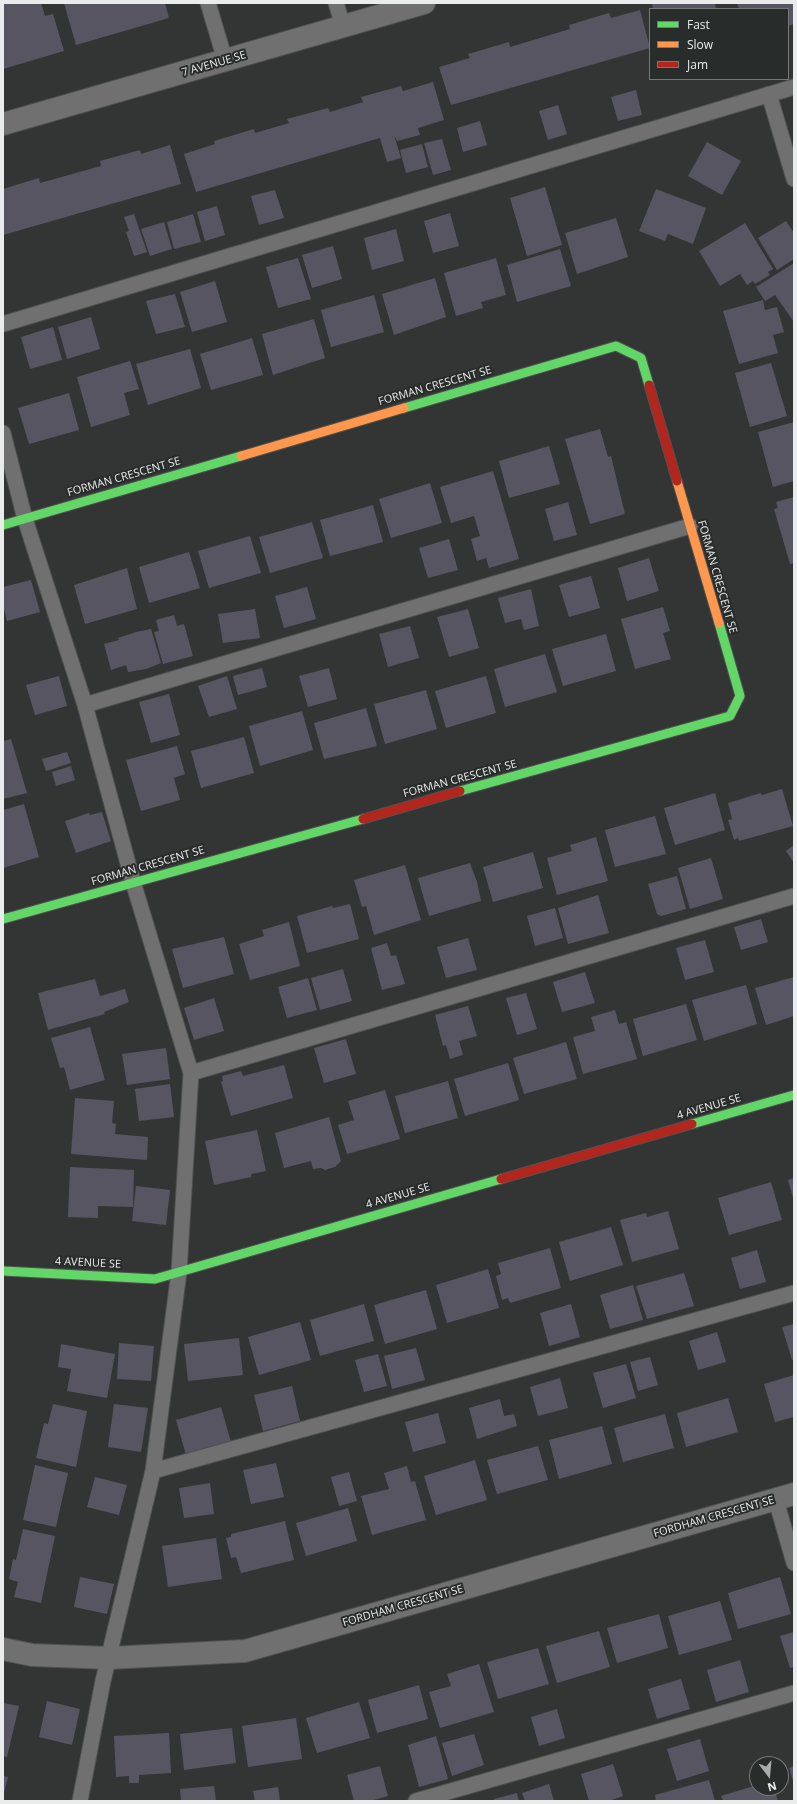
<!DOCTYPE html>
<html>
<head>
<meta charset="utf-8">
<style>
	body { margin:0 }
	#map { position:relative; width:797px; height:1804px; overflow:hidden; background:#333534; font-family:"Open Sans",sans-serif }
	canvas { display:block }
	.frame { position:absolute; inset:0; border:4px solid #eaeceb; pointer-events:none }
	.legend { position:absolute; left:649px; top:8px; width:140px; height:72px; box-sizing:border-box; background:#282c2a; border:1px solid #767977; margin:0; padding:5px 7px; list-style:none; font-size:12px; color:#eaeceb }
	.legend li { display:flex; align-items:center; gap:8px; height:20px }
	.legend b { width:20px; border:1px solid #767977 }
	.north { position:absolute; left:749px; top:1756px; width:40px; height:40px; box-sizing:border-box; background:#282c2a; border:1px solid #767977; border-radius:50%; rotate:164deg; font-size:11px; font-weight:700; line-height:16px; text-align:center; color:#eaeceb }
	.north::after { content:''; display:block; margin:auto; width:14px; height:18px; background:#aaacab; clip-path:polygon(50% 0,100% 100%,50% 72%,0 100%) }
</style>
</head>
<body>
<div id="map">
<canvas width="797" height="1804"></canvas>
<div class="frame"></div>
<ul class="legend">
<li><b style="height:5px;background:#63d668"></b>Fast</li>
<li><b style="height:5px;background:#ff974d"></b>Slow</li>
<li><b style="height:5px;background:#b3261e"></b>Jam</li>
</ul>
<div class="north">N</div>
</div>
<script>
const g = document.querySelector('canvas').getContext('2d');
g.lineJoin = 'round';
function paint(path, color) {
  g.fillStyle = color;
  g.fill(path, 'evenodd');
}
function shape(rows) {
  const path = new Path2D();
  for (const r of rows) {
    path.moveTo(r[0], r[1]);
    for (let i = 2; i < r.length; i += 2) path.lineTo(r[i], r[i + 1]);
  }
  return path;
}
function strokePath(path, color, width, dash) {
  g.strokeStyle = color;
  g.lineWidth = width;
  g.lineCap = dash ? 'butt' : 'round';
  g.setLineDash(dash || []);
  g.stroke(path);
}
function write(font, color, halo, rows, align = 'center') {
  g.font = font + ' "Open Sans",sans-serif';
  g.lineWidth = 4;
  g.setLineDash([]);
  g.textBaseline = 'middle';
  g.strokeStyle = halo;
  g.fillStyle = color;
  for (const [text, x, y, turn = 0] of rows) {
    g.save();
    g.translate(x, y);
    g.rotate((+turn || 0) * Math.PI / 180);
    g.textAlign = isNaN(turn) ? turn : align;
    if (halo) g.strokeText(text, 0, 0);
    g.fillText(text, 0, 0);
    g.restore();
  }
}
paint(shape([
	[3,3,41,3,45,16,53,14,64,51,3,69],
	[64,3,165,3,169,18,76,45],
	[652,3,715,3,716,9,653,9],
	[737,3,794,3,794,24,788,26,788,9,739,9],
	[640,10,650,48,451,105,439,67,470,58,468,54,509,42,510,47,570,29,569,25,609,13,611,18],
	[433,82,444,120,418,128,420,135,397,141,394,135,401,158,387,162,380,138,196,192,184,154,215,144,214,141,254,129,255,133,289,123,287,119,328,108,330,112,363,102,361,97,401,86,403,91],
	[636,90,642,115,618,121,611,97],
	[558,105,567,134,548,140,539,111],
	[480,121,487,145,463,152,457,128],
	[442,139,451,170,433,175,424,143],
	[707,142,741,161,722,195,688,176],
	[422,144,428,167,406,173,400,150],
	[170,145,181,184,3,235,3,189,39,178,40,183,101,166,100,161,140,150,141,154],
	[545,187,562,245,527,256,510,198],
	[656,189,706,208,693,244,668,234,665,241,639,231],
	[275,190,284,218,259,225,251,196],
	[217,206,225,235,205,241,197,212],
	[450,213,459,246,433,253,424,221],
	[134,214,147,252,134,256,126,232,129,231,124,217],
	[193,214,201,242,174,249,167,222],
	[616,218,628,257,577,274,565,233],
	[786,221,794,233,794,259,777,270,758,238],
	[164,222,172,249,150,256,141,229],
	[745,223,773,269,768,272,770,275,755,284,753,281,747,285,740,274,720,286,699,251],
	[396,229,404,261,372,270,364,238],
	[333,246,342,279,312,288,302,255],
	[560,249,571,286,517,302,507,265],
	[298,258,311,299,278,308,266,267],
	[496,258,506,295,481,302,483,308,456,316,444,273],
	[794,263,794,322,775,295,765,301,756,287],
	[435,278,446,317,394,335,382,294],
	[215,281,227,322,192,332,180,292],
	[175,294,185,327,156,334,146,301],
	[374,295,384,332,331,347,321,310],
	[763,300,765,310,777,307,784,332,773,335,778,353,739,364,723,311],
	[91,317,100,349,67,359,58,327],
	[314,319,325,358,273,375,262,334],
	[53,327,62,360,30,369,21,337],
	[252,338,263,375,211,390,200,354],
	[190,349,201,388,148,405,136,364],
	[130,361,139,389,124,393,130,415,91,427,77,377],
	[771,363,787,416,750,427,735,373],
	[69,393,79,430,29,444,18,408],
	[794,422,794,481,773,487,758,432],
	[600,429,608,457,611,456,625,514,590,524,565,439],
	[549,446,560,484,509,498,499,461],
	[493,471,519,559,489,568,486,558,477,561,471,539,480,536,474,516,451,523,440,487],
	[430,483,442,523,391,538,379,499],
	[794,497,794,563,790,564,774,509,778,508,776,502],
	[568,502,577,535,554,541,545,509],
	[373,505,383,542,330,556,320,520],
	[312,522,323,558,270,573,259,537],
	[250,536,261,573,209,588,198,551],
	[449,539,458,570,428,578,419,548],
	[189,552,200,588,149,603,139,567],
	[649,558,659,591,627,601,618,568],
	[127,568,137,609,85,624,74,585],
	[591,576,600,608,569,617,559,585],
	[31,580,40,612,7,621,3,605,3,587],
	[307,587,316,619,284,628,275,596],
	[531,589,539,626,524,630,521,619,505,623,498,598],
	[663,607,670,631,663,633,671,659,635,669,621,619],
	[255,609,260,638,223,643,218,614],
	[468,609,479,648,449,657,437,617],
	[174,615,177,626,184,624,193,656,163,664,154,632,159,631,156,620],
	[410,626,419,658,388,667,379,634],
	[151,629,161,663,146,669,128,672,126,665,111,670,104,644,119,640,118,638,136,632],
	[606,634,616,671,563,686,552,649],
	[545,654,557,692,505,707,494,669],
	[262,668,267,687,238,695,233,676],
	[329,668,337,699,308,707,299,676],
	[59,676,67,706,35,715,26,685],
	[227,676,237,709,209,717,198,686],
	[486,676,496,713,446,728,435,691],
	[426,690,437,729,385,744,374,704],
	[169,694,180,735,151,743,139,702],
	[366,708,377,746,324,759,314,723],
	[302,711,313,750,260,766,249,726],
	[244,737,254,773,201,788,191,751],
	[11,739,27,793,3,799,3,741],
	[177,746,185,774,174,778,180,800,141,811,126,760],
	[67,752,71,763,46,771,42,759],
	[71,766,75,780,56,786,52,772],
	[782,789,793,826,739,841,738,838,734,840,728,820,732,819,728,803,761,793,762,795],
	[715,793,725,830,675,845,664,808],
	[24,804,39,857,3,868,3,810],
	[102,812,111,841,76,853,65,821,89,813,90,815],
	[655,816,666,854,615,867,605,830],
	[596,837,608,881,557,895,547,858,572,851,570,845],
	[794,845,794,863,786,851],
	[533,852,543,888,493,902,483,867],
	[711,858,723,899,690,909,678,868],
	[470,863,477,882,481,901,429,916,418,878],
	[405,865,421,920,374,935,366,906,362,907,354,880],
	[677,876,686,909,661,916,657,914,648,884],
	[598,895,609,933,568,944,558,908],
	[350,904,359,939,307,953,297,916,332,906,333,908],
	[555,908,563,938,535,946,527,916],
	[761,919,768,942,741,950,734,927],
	[289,922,300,966,250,980,239,944,264,936,262,930],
	[224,937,234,974,183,988,172,949],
	[468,938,477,970,446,978,437,947],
	[705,940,714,972,685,980,676,948],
	[387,943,391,956,396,955,405,984,382,990,371,948],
	[343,969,352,1001,320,1010,311,978],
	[585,972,595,1003,562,1012,553,982],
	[794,977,794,1016,766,1025,755,988],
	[308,978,317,1010,287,1018,278,987],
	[95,979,100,996,125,989,129,1002,104,1012,105,1014,48,1030,38,993],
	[746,985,757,1024,704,1041,692,1000],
	[526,993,537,1029,517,1035,506,998],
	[214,998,224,1031,194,1040,184,1008],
	[686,1004,697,1040,643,1056,633,1019],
	[468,1006,477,1036,459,1041,463,1055,450,1059,446,1045,443,1046,435,1015],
	[615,1010,619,1024,626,1022,637,1059,583,1074,573,1037,595,1031,591,1017],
	[90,1027,105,1080,70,1090,64,1067,60,1068,51,1038],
	[346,1039,356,1074,324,1083,314,1048],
	[566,1042,577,1079,524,1094,513,1058],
	[166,1048,170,1079,127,1085,122,1054],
	[508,1063,519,1100,465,1116,454,1079],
	[284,1065,293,1098,231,1116,221,1082,223,1081,222,1076,241,1071,243,1076],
	[448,1081,458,1118,405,1133,395,1096],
	[170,1084,174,1117,139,1121,135,1089],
	[385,1090,400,1139,347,1154,338,1125,354,1120,348,1101],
	[75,1098,114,1101,112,1123,116,1124,115,1134,148,1137,147,1160,71,1154],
	[329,1117,341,1161,335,1167,325,1170,321,1168,313,1169,311,1161,284,1168,275,1133],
	[257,1130,266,1171,251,1174,251,1177,214,1185,205,1141],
	[70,1167,134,1170,133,1207,98,1206,98,1218,68,1217],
	[794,1178,794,1201,788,1180],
	[771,1182,782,1220,729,1235,718,1198],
	[136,1186,170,1190,166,1225,132,1221],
	[668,1211,679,1249,632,1262,620,1220,646,1213,647,1217],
	[611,1227,623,1265,570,1281,559,1242],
	[550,1248,561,1288,510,1303,508,1298,502,1300,496,1276,501,1274,498,1263],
	[757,1250,766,1282,740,1289,731,1258],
	[488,1269,499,1308,447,1323,436,1285],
	[684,1273,694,1306,647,1319,636,1286],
	[633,1285,643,1320,610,1329,600,1295],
	[426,1290,437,1329,385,1344,374,1305],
	[364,1304,374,1341,320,1356,310,1320],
	[571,1304,580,1337,549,1346,540,1313],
	[300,1322,311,1360,259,1375,248,1337],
	[794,1324,794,1359,792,1360,782,1327],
	[717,1332,726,1362,698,1370,689,1341],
	[239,1338,243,1375,188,1381,184,1344],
	[119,1343,154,1346,151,1381,117,1379],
	[61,1344,115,1354,107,1398,67,1391,71,1369,58,1367],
	[416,1348,425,1380,392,1389,384,1356],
	[378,1354,387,1386,364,1392,355,1360],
	[650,1357,658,1385,638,1391,630,1362],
	[626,1364,636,1398,603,1408,593,1373],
	[794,1375,794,1417,775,1422,764,1384],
	[560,1378,568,1408,538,1416,530,1387],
	[292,1386,300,1421,263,1431,254,1395],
	[728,1398,738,1432,686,1447,677,1413],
	[500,1399,504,1416,514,1414,517,1426,477,1439,469,1408],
	[53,1404,87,1411,76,1467,36,1458,44,1423,48,1424],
	[114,1404,148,1408,141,1452,108,1447],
	[221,1407,231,1442,186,1455,176,1420],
	[438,1413,446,1443,413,1452,405,1422],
	[665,1414,674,1448,623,1462,614,1428],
	[602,1426,612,1464,559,1479,549,1440],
	[538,1446,548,1480,497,1494,487,1460],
	[475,1460,487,1500,436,1515,424,1476],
	[276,1463,284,1497,251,1504,243,1470],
	[35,1465,68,1473,56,1527,23,1520],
	[407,1466,411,1482,415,1481,426,1520,372,1535,361,1496,389,1489,384,1473],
	[349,1472,357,1501,339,1506,331,1477],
	[95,1477,127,1485,119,1515,87,1507],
	[210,1483,214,1514,184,1518,179,1488],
	[348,1508,357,1541,306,1556,296,1523],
	[285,1521,294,1560,241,1573,236,1557,231,1558,226,1538,231,1537,231,1534],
	[23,1529,55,1536,41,1603,14,1597,18,1582,9,1579,13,1559,16,1560],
	[216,1538,222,1579,168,1587,162,1546],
	[80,1577,114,1584,107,1614,74,1607],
	[780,1577,791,1614,738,1629,728,1593],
	[720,1601,732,1640,679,1655,668,1616],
	[659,1614,668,1648,617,1663,607,1628],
	[599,1631,610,1667,557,1683,546,1646],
	[794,1632,794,1667,790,1668,780,1636],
	[538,1648,549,1684,498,1699,487,1662],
	[740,1660,749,1692,716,1702,707,1670],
	[479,1664,494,1712,440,1728,429,1692,451,1686,447,1674],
	[681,1679,690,1709,657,1719,648,1689],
	[419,1685,428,1719,377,1733,368,1700],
	[47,1701,80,1709,72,1745,39,1737],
	[359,1702,370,1738,317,1753,306,1718],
	[3,1703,19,1706,7,1757,3,1756],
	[557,1709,565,1738,539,1746,531,1717],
	[296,1718,302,1759,248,1767,242,1726],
	[232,1728,236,1763,184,1770,180,1734],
	[169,1733,171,1773,139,1775,139,1783,129,1783,129,1776,116,1777,114,1736],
	[474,1734,484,1765,452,1776,442,1743],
	[436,1736,448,1779,419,1787,408,1745],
	[700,1739,709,1771,677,1781,667,1749],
	[613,1764,623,1796,609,1801,589,1801,581,1774],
	[380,1766,388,1796,370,1801,354,1801,347,1775],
	[794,1766,794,1784,789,1768],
	[3,1776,8,1777,4,1793,3,1793],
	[709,1780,715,1801,656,1801,655,1795],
	[549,1784,554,1801,525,1801,522,1793],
	[757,1785,757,1788,774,1788,778,1801,723,1801,721,1796],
	[214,1786,216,1801,181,1801,180,1789],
	[278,1787,280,1801,255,1801,253,1791],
	[517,1793,519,1801,494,1801,494,1799]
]), '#575562');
const lane = shape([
	[208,3,225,60],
	[336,3,343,26],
	[769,94,794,179],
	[3,324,794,87],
	[3,433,25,519,85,705,133,882,191,1073,179,1272,153,1471,103,1681,80,1801],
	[85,705,690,526],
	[191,1073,794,896],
	[153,1471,794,1293],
	[776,1500,794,1563],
	[416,1801,794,1693]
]);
const street = shape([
	[3,124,424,3],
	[3,1649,32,1655,109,1658,245,1651,794,1494]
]);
const fast = shape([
	[404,408,616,346,641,358,649,385],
	[3,525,241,456],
	[460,791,730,716,740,696,719,623],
	[3,919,363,819],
	[692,1124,794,1095],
	[3,1271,155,1279,501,1179]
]);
const slow = shape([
	[241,456,404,408],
	[677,481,719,623]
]);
const jam = shape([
	[649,385,677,481],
	[363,819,460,791],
	[501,1179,692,1124]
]);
strokePath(lane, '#505251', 17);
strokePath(street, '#505251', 24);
strokePath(fast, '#505251', 11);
strokePath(slow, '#505251', 11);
strokePath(jam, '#505251', 11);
strokePath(lane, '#707070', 15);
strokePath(street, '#707070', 22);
strokePath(fast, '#63d668', 9);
strokePath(slow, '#ff974d', 9);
strokePath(jam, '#b3261e', 9);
write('11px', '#eaeceb', '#282c2a', [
	["7 AVENUE SE",214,64,-16],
	["FORMAN CRESCENT SE",435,386,-16],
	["FORMAN CRESCENT SE",124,477,-16],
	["FORMAN CRESCENT SE",717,577,74],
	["FORMAN CRESCENT SE",460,779,-15],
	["FORMAN CRESCENT SE",148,866,-16],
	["4 AVENUE SE",709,1107,-16],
	["4 AVENUE SE",398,1196,-16],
	["4 AVENUE SE",88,1263,3],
	["FORDHAM CRESCENT SE",714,1517,-16],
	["FORDHAM CRESCENT SE",403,1606,-16]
]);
</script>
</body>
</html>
